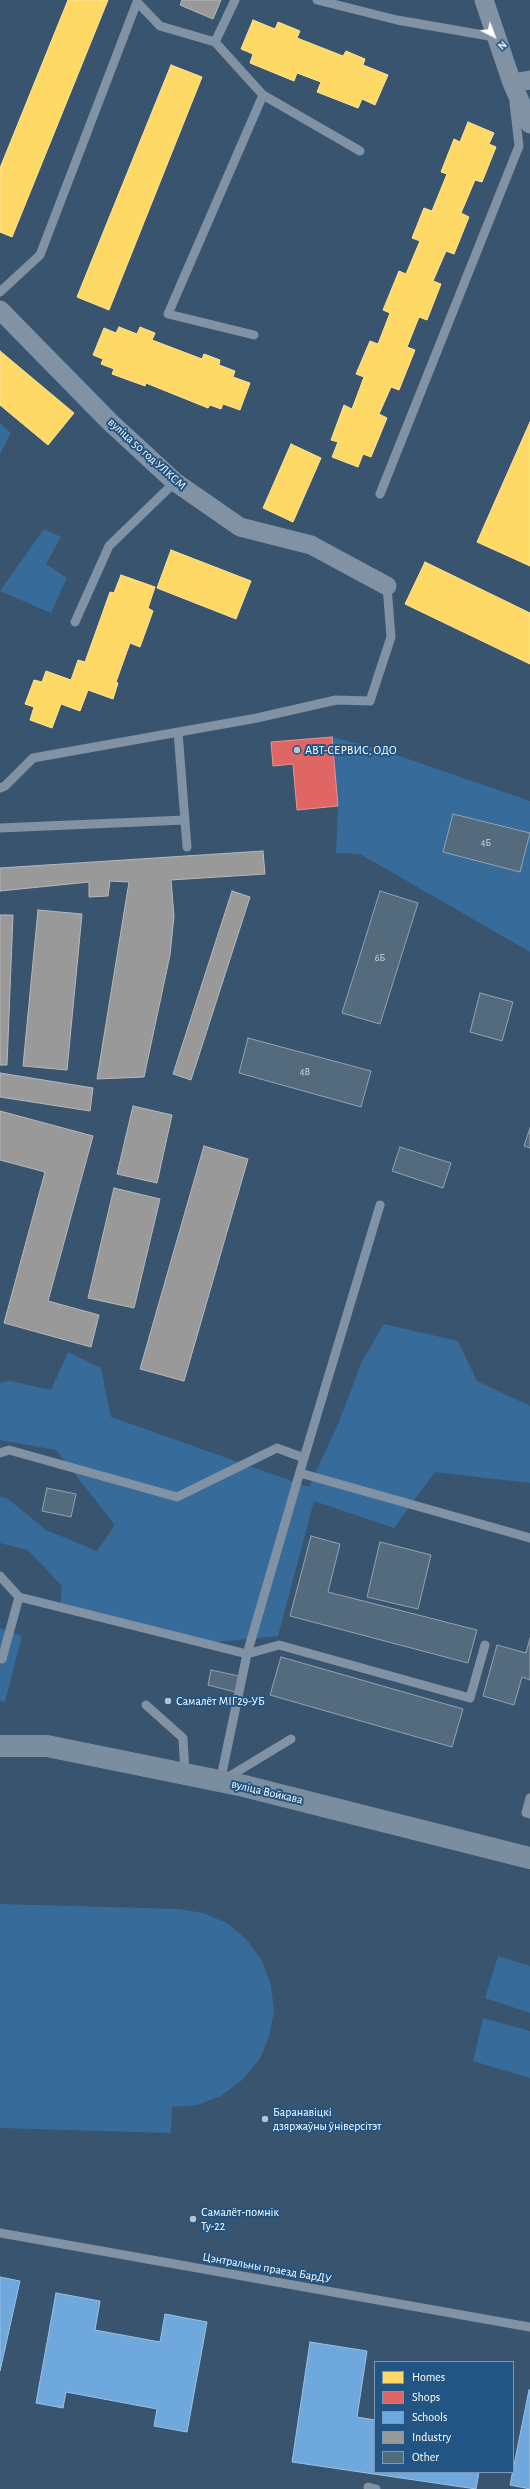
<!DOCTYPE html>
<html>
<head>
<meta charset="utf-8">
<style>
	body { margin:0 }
	#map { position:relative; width:530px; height:2489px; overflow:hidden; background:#39546e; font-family:"Alegreya Sans",sans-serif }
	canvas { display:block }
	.legend { position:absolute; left:374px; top:2361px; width:140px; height:112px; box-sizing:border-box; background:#235584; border:1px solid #7b99b5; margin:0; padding:5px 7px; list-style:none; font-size:12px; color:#fff }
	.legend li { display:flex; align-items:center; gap:8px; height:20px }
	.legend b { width:20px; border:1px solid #7b99b5 }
	.north { position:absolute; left:474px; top:16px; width:40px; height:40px; -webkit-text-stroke:3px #235584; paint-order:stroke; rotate:138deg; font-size:11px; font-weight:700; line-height:16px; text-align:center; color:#fff }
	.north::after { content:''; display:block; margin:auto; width:14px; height:18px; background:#fff; clip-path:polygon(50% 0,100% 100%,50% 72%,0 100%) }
</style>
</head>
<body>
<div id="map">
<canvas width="530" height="2489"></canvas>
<ul class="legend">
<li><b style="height:11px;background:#ffd966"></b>Homes</li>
<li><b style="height:11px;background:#e06666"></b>Shops</li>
<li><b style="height:11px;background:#6fa8dc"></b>Schools</li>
<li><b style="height:11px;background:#999"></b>Industry</li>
<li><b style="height:11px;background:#546b7e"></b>Other</li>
</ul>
<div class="north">N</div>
</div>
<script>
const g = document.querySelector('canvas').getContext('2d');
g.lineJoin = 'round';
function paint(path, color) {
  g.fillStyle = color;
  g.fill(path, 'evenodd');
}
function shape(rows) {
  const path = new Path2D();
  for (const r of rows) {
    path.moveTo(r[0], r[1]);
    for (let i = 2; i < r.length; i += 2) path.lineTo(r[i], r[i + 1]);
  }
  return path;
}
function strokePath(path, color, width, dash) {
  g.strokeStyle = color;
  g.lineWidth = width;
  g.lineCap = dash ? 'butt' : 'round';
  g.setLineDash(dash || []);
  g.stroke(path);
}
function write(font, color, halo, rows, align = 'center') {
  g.font = font + ' "Alegreya Sans",sans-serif';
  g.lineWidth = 4;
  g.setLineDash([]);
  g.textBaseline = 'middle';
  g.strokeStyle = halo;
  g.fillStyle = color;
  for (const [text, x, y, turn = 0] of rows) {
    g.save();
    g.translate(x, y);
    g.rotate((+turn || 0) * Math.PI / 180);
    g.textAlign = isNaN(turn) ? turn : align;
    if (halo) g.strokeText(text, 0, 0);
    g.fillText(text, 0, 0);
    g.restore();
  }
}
paint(shape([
	[0,423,11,433,0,454],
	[44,529,61,537,46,564,67,578,51,613,0,591],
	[332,737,382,750,530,801,530,952,360,854,336,853,338,806],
	[384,1324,458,1341,477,1381,530,1406,530,1483,435,1472,394,1528,314,1501,278,1636,206,1643,60,1607,62,1586,28,1550,0,1543,0,1497,7,1498,46,1530,97,1551,115,1525,56,1450,0,1440,0,1383,10,1381,51,1390,68,1352,101,1368,111,1417,309,1487,338,1424,362,1361],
	[0,1628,22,1636,5,1702,0,1701],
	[0,1904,179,1909,203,1913,227,1923,247,1940,262,1961,271,1985,274,2011,269,2037,259,2060,242,2080,221,2096,197,2105,172,2107,171,2133,0,2128],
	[498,1956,530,1966,530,2013,485,1998],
	[483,2018,530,2031,530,2078,473,2061]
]), '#376b9a');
const homes = shape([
	[68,0,108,0,12,237,0,232,0,168,68,0],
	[253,20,275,29,278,22,300,31,297,38,343,56,346,51,365,59,363,65,388,75,375,105,362,99,358,108,317,92,321,82,297,73,294,81,250,63,253,54,241,49,253,20],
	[171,65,202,77,109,310,77,297,171,65],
	[468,122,494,133,489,144,496,147,482,182,475,180,461,213,469,217,454,254,446,251,433,281,441,284,427,320,419,317,407,347,415,350,399,390,391,387,379,414,387,418,371,457,363,454,358,467,332,457,338,442,331,440,344,405,352,409,364,377,356,374,370,341,378,344,390,313,383,310,399,271,406,274,420,241,412,238,424,208,432,211,447,174,441,172,454,139,460,142,468,122],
	[119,327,137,334,140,327,155,333,152,340,202,359,204,354,220,360,219,365,235,371,233,377,250,383,240,410,223,404,221,409,210,405,208,408,146,383,145,386,112,374,114,369,101,364,103,359,93,355,104,328,116,333,119,327],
	[0,351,74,413,48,445,0,405,0,351],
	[530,422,530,566,477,542,530,422],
	[291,444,321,458,293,522,263,508,291,444],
	[171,550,251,581,236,619,157,588,171,550],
	[425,562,530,613,530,664,405,604,425,562],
	[121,575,155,587,148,608,153,611,140,647,130,643,116,682,118,683,113,699,88,690,80,711,61,704,52,728,30,720,34,707,25,704,34,680,42,682,46,671,71,680,78,660,85,662,110,592,114,593,121,575]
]);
paint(homes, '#ffd966');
strokePath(homes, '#ffe494', 1);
const shops = shape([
	[332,737,338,806,297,810,293,764,273,766,271,742,332,737]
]);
paint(shops, '#e06666');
strokePath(shops, '#e99494', 1);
const schools = shape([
	[0,2277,20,2281,0,2371,0,2277],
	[56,2293,100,2301,95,2330,160,2342,165,2314,207,2322,187,2432,154,2426,157,2409,66,2392,63,2408,36,2403,56,2293],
	[310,2342,367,2351,357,2417,375,2420,375,2472,479,2472,476,2489,292,2462,310,2342],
	[529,2390,530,2390,530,2489,510,2485,529,2390]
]);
paint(schools, '#6fa8dc');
strokePath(schools, '#9ac2e6', 1);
const industry = shape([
	[182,0,221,0,213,19,180,5,182,0],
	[263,851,265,874,171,880,174,916,170,955,144,1077,97,1079,129,882,110,881,108,896,89,897,89,882,0,891,0,868,263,851],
	[232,891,250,897,191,1080,173,1074,232,891],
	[38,910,82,914,67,1070,23,1066,38,910],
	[0,915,13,915,7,1065,0,1065,0,915],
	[0,1073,93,1088,90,1111,0,1097,0,1073],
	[133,1106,172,1115,157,1183,117,1174,133,1106],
	[0,1111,93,1136,48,1301,99,1315,91,1347,4,1323,45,1172,0,1160,0,1111],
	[204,1146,248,1159,184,1381,140,1369,204,1146],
	[114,1188,160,1199,134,1308,88,1298,114,1188]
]);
paint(industry, '#999');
strokePath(industry, '#b8b8b8', 1);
const building = shape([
	[453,814,530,833,520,872,443,852,453,814],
	[380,891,418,903,380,1024,342,1013,380,891],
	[480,993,513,1002,502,1041,470,1032,480,993],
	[248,1038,371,1071,361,1107,239,1073,248,1038],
	[530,1128,530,1148,524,1146,530,1128],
	[400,1147,451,1163,443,1188,392,1171,400,1147],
	[47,1488,76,1494,71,1517,42,1511,47,1488],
	[311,1536,340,1544,328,1592,477,1630,468,1663,290,1616,311,1536],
	[380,1542,431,1555,418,1609,367,1597,380,1542],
	[530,1638,530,1680,522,1677,514,1705,483,1696,497,1645,526,1653,530,1638],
	[281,1657,463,1709,452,1747,270,1695,281,1657],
	[211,1670,239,1676,235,1692,208,1685,211,1670]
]);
paint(building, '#546b7e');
strokePath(building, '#93a3b2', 1);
strokePath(shape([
	[235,0,215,42,263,95,360,151],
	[317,0,397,20,495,37],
	[0,292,40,255,137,2,160,26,215,42],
	[254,335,168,314,263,95],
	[380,494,519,146,514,103],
	[75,622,109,546,175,482],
	[178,732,187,847],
	[0,788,5,786,33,758,257,718,336,700,370,701,391,637,387,586],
	[0,828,185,820],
	[0,1453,9,1450,177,1497,277,1448,304,1458,247,1654,19,1597,0,1576],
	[304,1458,380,1205],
	[300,1473,530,1538],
	[0,1658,2,1659,19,1597],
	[146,1705,183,1738,185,1774],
	[291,1739,220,1782,247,1654,279,1645,470,1698,485,1645],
	[530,1798,526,1813,530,1814],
	[0,2233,530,2327],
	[368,2487,376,2489]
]), '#8092a4', 9);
strokePath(shape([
	[484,0,512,83,530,124],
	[512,83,530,80],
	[0,310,110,422,175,482,240,527,311,545,387,586]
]), '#8092a4', 19);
strokePath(shape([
	[0,1746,47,1746,244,1786,530,1858]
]), '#7a8ea0', 22);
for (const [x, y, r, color] of [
	[297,750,4,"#bac3cc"],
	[168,1701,4,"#bac3cc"],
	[265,2119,4,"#bac3cc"],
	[193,2219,4,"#bac3cc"]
]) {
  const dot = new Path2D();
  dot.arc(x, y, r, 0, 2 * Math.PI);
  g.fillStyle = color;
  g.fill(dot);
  strokePath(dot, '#235584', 1.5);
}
write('10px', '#d4dadf', null, [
	["4Б",486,843],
	["6Б",380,958],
	["4В",305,1072]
]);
write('12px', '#fff', '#235584', [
	["вуліца 50 год УЛКСМ",147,454,42],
	["вуліца Войкава",267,1792,13],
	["Цэнтральны праезд БарДУ",267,2268,10]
]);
write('12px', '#fff', '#235584', [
	["АВТ-СЕРВИС, ОДО",305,750],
	["Самалёт МІГ29-УБ",176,1701],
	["Баранавіцкі",273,2112],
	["дзяржаўны ўніверсітэт",273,2126],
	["Самалёт-помнік",201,2212],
	["Ту-22",201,2226]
], 'left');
</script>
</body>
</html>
